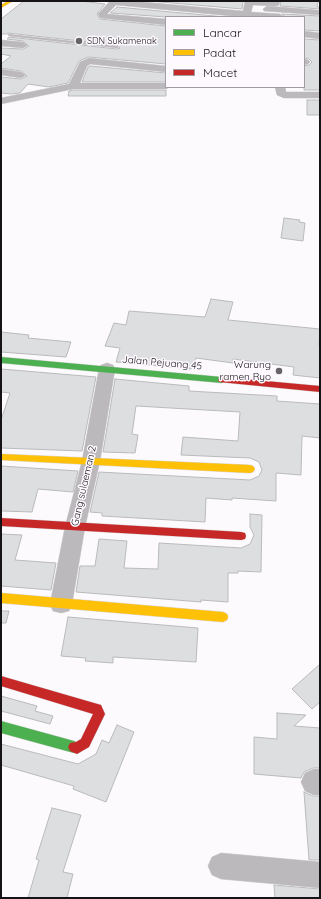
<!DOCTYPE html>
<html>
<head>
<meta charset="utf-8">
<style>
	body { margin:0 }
	#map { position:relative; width:321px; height:899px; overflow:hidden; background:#fdfafe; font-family:Quicksand,sans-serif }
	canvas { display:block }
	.frame { position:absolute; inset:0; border:2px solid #161316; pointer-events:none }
	.legend { position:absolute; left:165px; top:16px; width:140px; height:72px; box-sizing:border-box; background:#fef9ff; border:1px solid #a19da2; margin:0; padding:5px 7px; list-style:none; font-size:12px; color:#161316 }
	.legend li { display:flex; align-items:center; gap:8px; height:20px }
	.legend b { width:20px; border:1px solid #a19da2 }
</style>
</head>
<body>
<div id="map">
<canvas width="321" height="899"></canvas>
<div class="frame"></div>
<ul class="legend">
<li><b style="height:5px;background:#4caf50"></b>Lancar</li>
<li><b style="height:5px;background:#ffc107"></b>Padat</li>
<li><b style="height:5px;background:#c62828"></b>Macet</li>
</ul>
</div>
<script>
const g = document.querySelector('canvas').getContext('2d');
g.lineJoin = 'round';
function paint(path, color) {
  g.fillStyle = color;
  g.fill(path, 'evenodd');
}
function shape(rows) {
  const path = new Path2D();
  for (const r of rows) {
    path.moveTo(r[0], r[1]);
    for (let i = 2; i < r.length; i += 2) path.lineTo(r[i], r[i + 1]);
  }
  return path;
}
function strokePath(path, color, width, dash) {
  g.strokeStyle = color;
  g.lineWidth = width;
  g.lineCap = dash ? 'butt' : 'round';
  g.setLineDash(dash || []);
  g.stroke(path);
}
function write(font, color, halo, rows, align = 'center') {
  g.font = font + ' Quicksand,sans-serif';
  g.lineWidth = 3;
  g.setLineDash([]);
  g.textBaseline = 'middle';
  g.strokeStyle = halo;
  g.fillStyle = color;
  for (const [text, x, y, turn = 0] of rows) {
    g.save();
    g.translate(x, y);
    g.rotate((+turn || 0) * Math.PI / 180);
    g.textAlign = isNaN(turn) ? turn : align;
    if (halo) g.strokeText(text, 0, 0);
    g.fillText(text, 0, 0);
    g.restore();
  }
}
const building = shape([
	[24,1,81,1,105,4,97,14,100,19,166,26,166,64,88,57,79,61,68,83,49,87,28,84,20,93,11,94,1,93,1,77,21,79,27,76,21,71,1,68,1,64,11,56,1,54,1,48,23,49,29,46,23,41,7,39,9,37,117,49,120,48,117,45,7,33,6,34,1,34,1,19,24,1],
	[149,1,243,1,242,9,149,1],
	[281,1,318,1,317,7,320,7,320,9,280,6,281,1],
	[117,7,226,17,166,17,110,13,117,7],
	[282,14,320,16,320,31,304,30,304,17,285,17,282,14],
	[304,39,320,40,320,90,304,90,304,66,309,65,312,62,309,59,304,58,304,39],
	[90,66,166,73,166,82,82,82,88,67,90,66],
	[73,90,166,90,166,96,68,96,69,91,73,90],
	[307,100,320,100,320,115,307,115,307,100],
	[284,218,300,220,299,222,305,223,303,241,281,238,284,218],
	[211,299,233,302,228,320,320,329,319,345,320,345,320,378,293,375,294,367,233,359,233,363,196,358,194,365,192,365,191,369,116,362,120,348,105,346,114,323,126,325,129,311,205,317,211,299],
	[1,332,29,335,28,338,71,342,66,357,1,352,1,332],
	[1,369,96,377,82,451,1,448,1,420,10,393,1,392,1,369],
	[115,379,189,386,189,391,277,396,277,401,320,404,320,438,302,436,301,475,276,473,276,501,232,498,232,500,206,498,205,522,102,516,102,513,90,512,99,472,250,480,259,476,262,470,259,462,250,458,181,455,183,437,238,441,240,412,136,406,132,434,138,435,135,453,103,452,115,379],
	[1,466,78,471,73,492,38,489,32,512,1,511,1,466],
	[250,514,262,515,261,572,238,571,238,573,228,573,228,602,201,600,201,602,76,592,80,566,95,566,99,539,127,541,124,568,158,569,159,543,241,548,250,544,254,535,250,527,250,514],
	[1,534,22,535,15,560,56,563,51,590,1,586,1,534],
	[1,611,9,611,6,623,1,623,1,611],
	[68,617,198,628,196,662,113,657,113,663,85,661,86,658,61,656,68,617],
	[320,664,320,702,312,709,292,689,320,664],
	[1,696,37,706,35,711,53,716,50,724,1,711,1,696],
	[277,713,306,715,294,726,320,728,320,768,313,768,304,772,301,778,254,774,254,737,277,739,277,713],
	[117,725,134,732,106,802,73,789,74,786,1,765,1,744,78,764,96,754,102,740,109,743,117,725],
	[304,792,313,796,320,796,320,860,309,860,304,792],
	[52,808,81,815,63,872,73,874,67,898,28,898,39,860,36,859,52,808],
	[274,885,320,889,320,898,275,898,274,885]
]);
paint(building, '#dddedf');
strokePath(building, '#b9babc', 1);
const lane = shape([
	[7,34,117,46,119,47,117,48,9,36,7,34]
]);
const street = shape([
	[110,1,132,1,243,11,245,1,280,1,279,5,276,6,253,5,251,12,280,14,284,17,242,17,116,5,107,14,166,19,166,25,100,18,98,14,110,1],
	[267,6,317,10,320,11,320,15,264,11,263,9,267,6],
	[304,31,320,33,320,39,304,37,304,31],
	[1,40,23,42,28,45,23,48,1,46,1,40],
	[89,58,166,66,166,72,90,64,87,66,80,83,166,83,166,87,170,87,166,89,73,89,1,104,1,98,69,84,80,62,89,58],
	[304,59,308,60,310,62,308,64,304,65,304,59],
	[1,69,21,72,26,75,21,78,1,75,1,69],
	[275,87,285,87,286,92,320,92,320,98,284,98,277,95,275,87],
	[107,363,113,365,115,369,100,461,85,527,72,604,69,611,61,613,53,611,50,604,65,527,82,461,99,369,101,365,107,363],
	[314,769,320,769,320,795,314,795,305,791,301,782,305,773,314,769],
	[221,853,320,862,320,888,221,879,212,875,208,866,212,857,221,853]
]);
const fast = shape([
	[1,357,222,377,226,380,222,383,1,363,1,357],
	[1,721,74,741,78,743,80,747,78,751,74,753,1,733,1,721]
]);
const slow = shape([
	[8,1,13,1,1,8,1,5,8,1],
	[1,454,250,465,253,466,255,469,253,472,250,473,1,460,1,454],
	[1,593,223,612,227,614,228,617,227,620,223,622,1,603,1,593]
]);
const jam = shape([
	[222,377,320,386,320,392,219,382,218,380,219,378,222,377],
	[1,518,241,532,245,533,246,536,245,539,241,540,1,526,1,518],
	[1,676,101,705,105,714,89,747,77,754,70,751,68,747,70,743,76,742,81,739,93,714,1,686,1,676]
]);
strokePath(lane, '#d8d6d8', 1);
strokePath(street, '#d8d6d8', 1);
strokePath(fast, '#d8d6d8', 1);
strokePath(slow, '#d8d6d8', 1);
strokePath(jam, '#d8d6d8', 1);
paint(lane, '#bbb9bc');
paint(street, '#bbb9bc');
paint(fast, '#4caf50');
paint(slow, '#ffc107');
paint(jam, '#c62828');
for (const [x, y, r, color] of [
	[79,41,4,"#676467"],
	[279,371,4,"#676467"]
]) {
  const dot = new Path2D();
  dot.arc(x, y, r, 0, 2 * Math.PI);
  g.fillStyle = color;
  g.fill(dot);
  strokePath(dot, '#fef9ff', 1.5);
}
write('9px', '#161316', '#fef9ff', [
	["SDN Sukamenak",87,41]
], 'left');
write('10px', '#161316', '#fef9ff', [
	["Jalan Pejuang 45",162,363,5],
	["Gang sulaeman 2",84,486,-77]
]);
write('10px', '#161316', '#fef9ff', [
	["Warung",271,365],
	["ramen Ryo",271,377]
], 'right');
</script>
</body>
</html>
